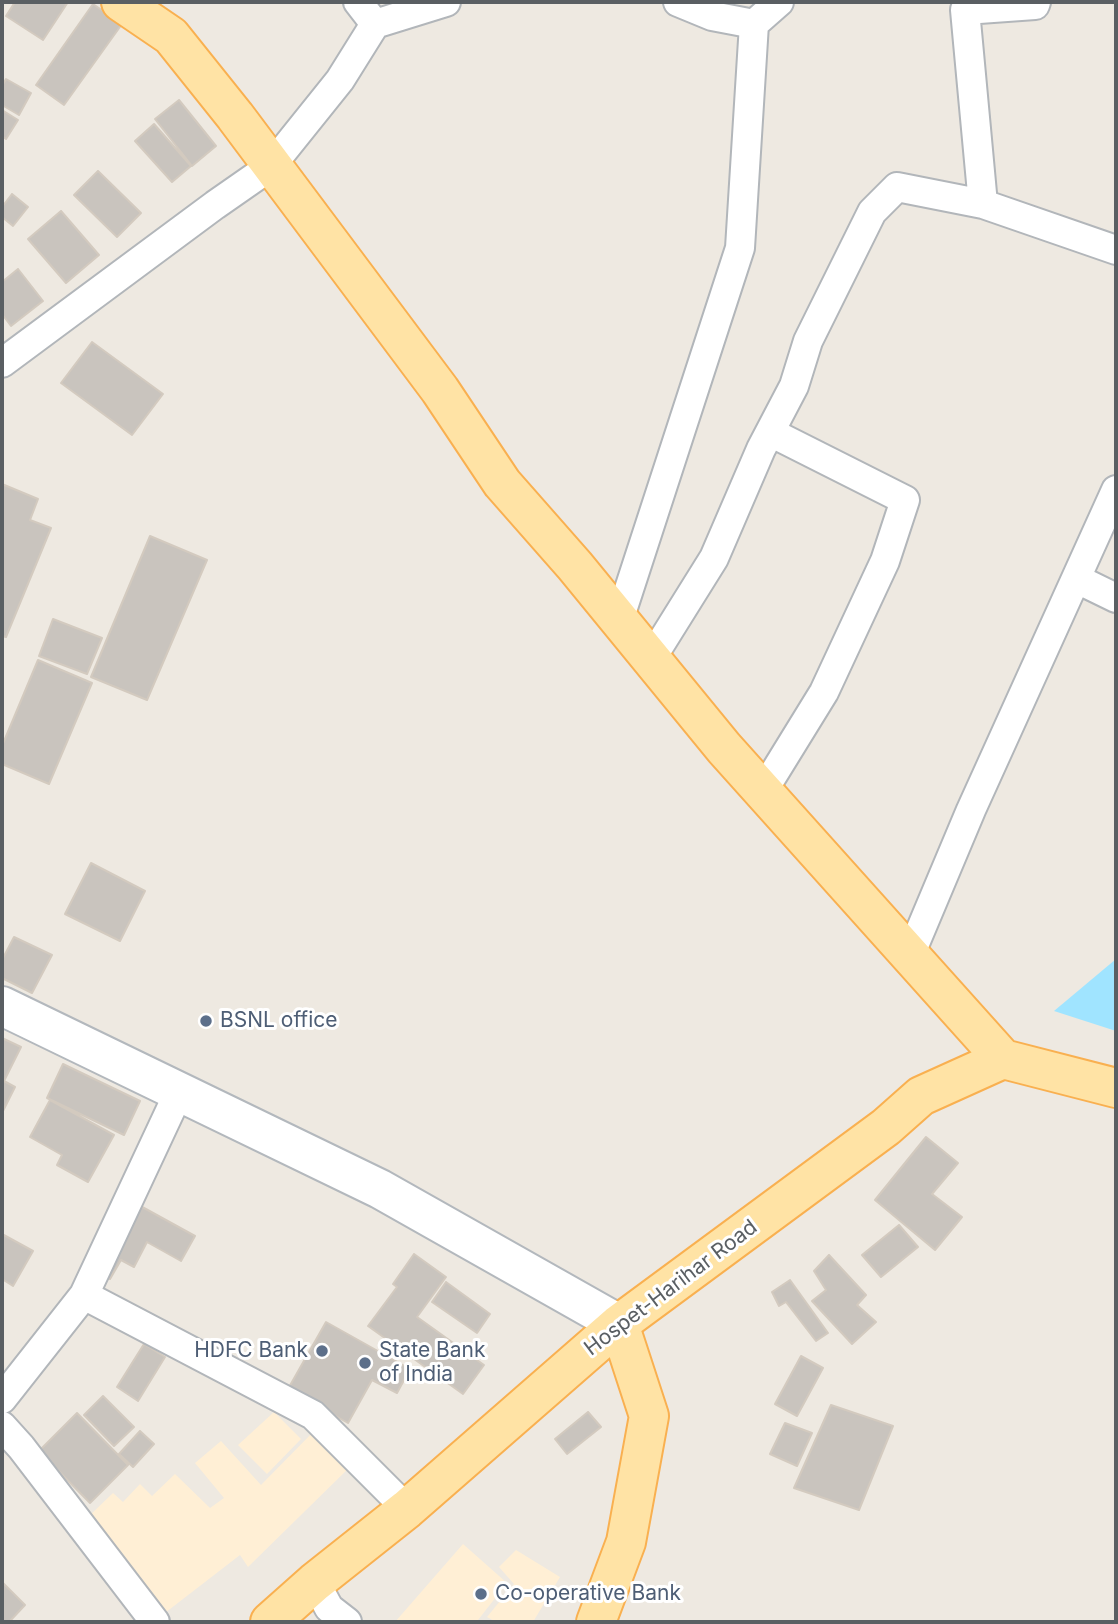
<!DOCTYPE html>
<html>
<head>
<meta charset="utf-8">
<style>
	body { margin:0 }
	#map { position:relative; width:1118px; height:1624px; overflow:hidden; background:#eee9e1; font-family:Inter,sans-serif }
	canvas { display:block }
	.frame { position:absolute; inset:0; border:4px solid #5a5f63; pointer-events:none }
</style>
</head>
<body>
<div id="map">
<canvas width="1118" height="1624"></canvas>
<div class="frame"></div>
</div>
<script>
const g = document.querySelector('canvas').getContext('2d');
g.lineJoin = 'round';
function paint(path, color) {
  g.fillStyle = color;
  g.fill(path, 'evenodd');
}
function shape(rows) {
  const path = new Path2D();
  for (const r of rows) {
    path.moveTo(r[0], r[1]);
    for (let i = 2; i < r.length; i += 2) path.lineTo(r[i], r[i + 1]);
  }
  return path;
}
function strokePath(path, color, width, dash) {
  g.strokeStyle = color;
  g.lineWidth = width;
  g.lineCap = dash ? 'butt' : 'round';
  g.setLineDash(dash || []);
  g.stroke(path);
}
function write(font, color, halo, rows, align = 'center') {
  g.font = font + ' Inter,sans-serif';
  g.lineWidth = 6;
  g.setLineDash([]);
  g.textBaseline = 'middle';
  g.strokeStyle = halo;
  g.fillStyle = color;
  for (const [text, x, y, turn = 0] of rows) {
    g.save();
    g.translate(x, y);
    g.rotate((+turn || 0) * Math.PI / 180);
    g.textAlign = isNaN(turn) ? turn : align;
    if (halo) g.strokeText(text, 0, 0);
    g.fillText(text, 0, 0);
    g.restore();
  }
}
paint(shape([
	[274,1412,301,1439,267,1474,238,1445],
	[317,1428,353,1464,248,1567,240,1555,161,1616,87,1518,113,1493,123,1502,140,1484,152,1496,175,1474,210,1508,224,1498,195,1463,221,1441,261,1485],
	[463,1544,507,1583,478,1620,481,1622,395,1622],
	[516,1550,560,1577,533,1622,496,1622,487,1617,514,1584,499,1567]
]), '#ffefd5');
paint(shape([
	[1116,959,1116,1031,1054,1011]
]), '#a0e4ff');
const building = shape([
	[15,2,68,2,43,40,6,16,15,2],
	[93,4,122,24,64,105,36,85,93,4],
	[6,79,31,93,19,115,2,105,2,86,6,79],
	[179,100,216,146,192,166,155,119,179,100],
	[2,110,18,120,6,139,2,136,2,110],
	[154,124,191,166,172,182,135,141,154,124],
	[98,171,141,213,117,237,74,195,98,171],
	[12,194,28,207,13,226,2,217,2,207,12,194],
	[61,211,99,255,66,283,28,239,61,211],
	[18,269,43,301,11,326,2,314,2,282,18,269],
	[92,342,163,394,132,435,61,383,92,342],
	[2,484,38,499,30,520,51,528,6,637,2,636,2,484],
	[150,536,207,560,147,700,91,677,150,536],
	[53,619,102,638,87,674,39,656,53,619],
	[38,660,92,683,49,784,2,764,2,746,38,660],
	[91,863,145,891,120,941,65,914,91,863],
	[14,937,52,955,32,993,2,978,2,960,14,937],
	[2,1038,21,1047,4,1081,15,1087,2,1113,2,1038],
	[63,1064,140,1101,124,1135,47,1098,63,1064],
	[50,1100,114,1135,88,1182,57,1165,62,1155,30,1137,50,1100],
	[926,1137,958,1163,932,1194,962,1217,935,1250,875,1200,926,1137],
	[135,1203,195,1236,181,1261,147,1242,134,1267,121,1260,110,1279,97,1272,135,1203],
	[899,1225,918,1247,881,1277,862,1255,899,1225],
	[2,1234,33,1251,13,1286,2,1279,2,1234],
	[414,1254,446,1277,417,1317,484,1365,463,1394,368,1326,397,1287,393,1284,414,1254],
	[829,1255,866,1295,857,1305,876,1322,852,1344,812,1301,826,1290,814,1271,829,1255],
	[790,1280,828,1333,816,1341,786,1302,779,1306,772,1292,790,1280],
	[446,1282,490,1314,477,1333,432,1302,446,1282],
	[326,1322,410,1369,397,1393,372,1380,348,1423,288,1389,326,1322],
	[144,1344,165,1357,138,1401,117,1387,144,1344],
	[801,1356,823,1368,797,1416,775,1404,801,1356],
	[103,1396,134,1427,114,1446,84,1415,103,1396],
	[831,1405,893,1426,859,1510,794,1488,831,1405],
	[588,1412,601,1427,567,1454,555,1439,588,1412],
	[77,1413,128,1465,90,1503,39,1451,77,1413],
	[785,1423,812,1433,797,1466,770,1454,785,1423],
	[140,1431,154,1444,133,1467,119,1454,140,1431],
	[2,1582,25,1605,9,1622,2,1622,2,1582]
]);
paint(building, '#c9c4be');
strokePath(building, '#d3cabf', 2);
const street = shape([
	[1036,2,1035,5,965,10,983,204,1116,250],
	[375,24,446,2],
	[754,24,779,2],
	[2,363,215,205,271,166,340,80,375,24,358,2],
	[1077,579,1116,598],
	[619,620,740,248,754,24,712,16,678,2],
	[651,659,714,558,761,449,794,386,808,341,872,212,897,187,983,204],
	[763,791,824,692,885,561,905,500,770,432],
	[910,955,971,810,1116,490],
	[84,1295,313,1415,407,1509],
	[2,1399,84,1295,179,1092],
	[2,1426,21,1447,155,1622],
	[315,1582,329,1608,347,1622]
]);
const secondary = shape([
	[2,1006,380,1189,619,1324]
]);
const primary = shape([
	[121,2,171,36,235,116,440,390,502,483,575,566,724,748,1003,1059],
	[270,1622,315,1582,407,1509,619,1324,886,1127,921,1096,1003,1059,1116,1088],
	[596,1622,626,1542,649,1416,619,1324]
]);
strokePath(street, '#b2b6ba', 32);
strokePath(secondary, '#b3b8bd', 42);
strokePath(primary, '#f9b050', 42);
strokePath(street, '#fff', 28);
strokePath(secondary, '#fff', 38);
strokePath(primary, '#ffe3a5', 38);
for (const [x, y, r, color] of [
	[206,1021,7,"#5c6f8a"],
	[322,1351,7,"#5c6f8a"],
	[365,1363,7,"#5c6f8a"],
	[481,1594,7,"#5c6f8a"]
]) {
  const dot = new Path2D();
  dot.arc(x, y, r, 0, 2 * Math.PI);
  g.fillStyle = color;
  g.fill(dot);
  strokePath(dot, '#fff', 2.5);
}
write('21px', '#4e5e75', '#fff', [
	["BSNL office",220,1021],
	["HDFC Bank",308,1351,"right"],
	["State Bank",379,1351],
	["of India",379,1375],
	["Co-operative Bank",495,1594]
], 'left');
write('21px', '#5a5f63', '#fff', [
	["Hospet-Harihar Road",671,1288,-37]
]);
</script>
</body>
</html>
